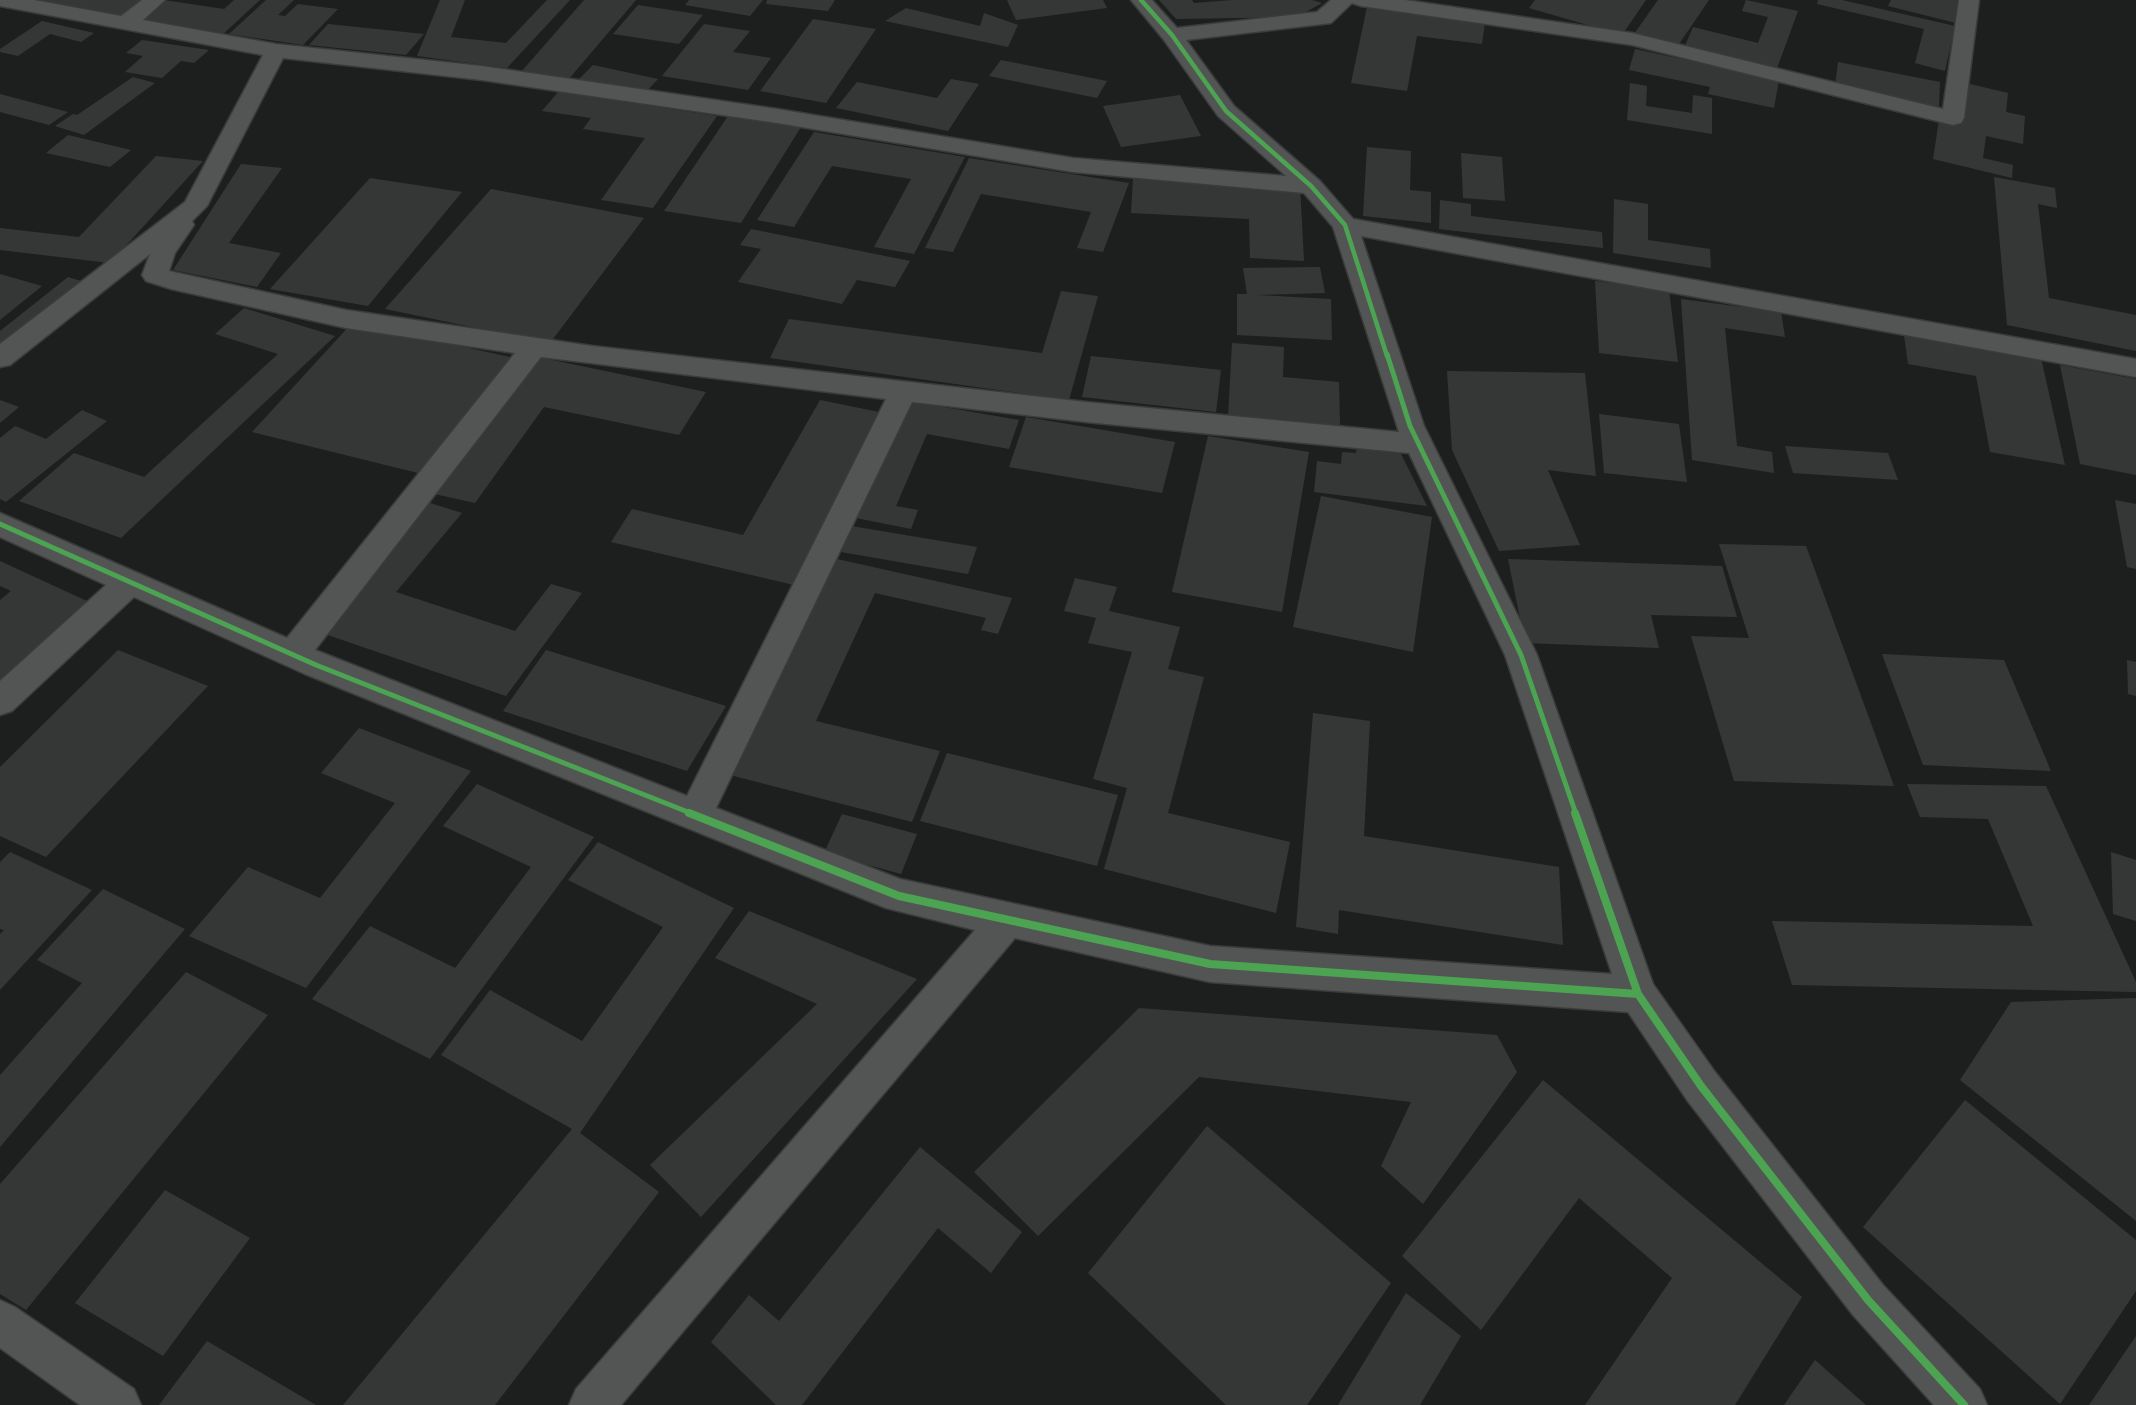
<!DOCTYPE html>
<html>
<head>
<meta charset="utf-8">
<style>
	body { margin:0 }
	canvas { display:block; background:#1d1f1f }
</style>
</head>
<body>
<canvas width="2136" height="1405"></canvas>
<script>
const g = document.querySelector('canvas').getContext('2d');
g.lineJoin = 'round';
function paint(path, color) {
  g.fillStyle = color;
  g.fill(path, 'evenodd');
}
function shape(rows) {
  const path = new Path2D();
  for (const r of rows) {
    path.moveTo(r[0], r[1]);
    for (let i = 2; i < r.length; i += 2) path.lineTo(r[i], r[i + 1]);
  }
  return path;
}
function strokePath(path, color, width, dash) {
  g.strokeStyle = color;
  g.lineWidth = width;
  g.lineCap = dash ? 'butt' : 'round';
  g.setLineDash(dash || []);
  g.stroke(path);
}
paint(shape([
	[34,0,144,0,120,18],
	[164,0,224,9,234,0,260,0,223,34,139,22],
	[266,0,294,0,278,15,285,16,298,4,338,9,303,45,229,34],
	[440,0,465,0,451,37,506,43,547,0,570,0,507,68,417,56],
	[584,0,636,0,568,80,521,72],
	[689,0,763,0,750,16,685,5],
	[767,0,835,0,828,11,766,4],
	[1007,0,1103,0,1107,8,1016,20],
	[1159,0,1192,0,1194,3,1232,0,1312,0,1322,3,1297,17,1176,19],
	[1535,0,1646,0,1622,35,1529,8],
	[1658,0,1709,0,1677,47,1634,34],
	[1746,0,1798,11,1776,71,1684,48,1693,27,1758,43,1768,17,1742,11],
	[1818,0,1842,0,1955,26,1945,71,1915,63,1924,29,1817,4],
	[1891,0,1958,0,1956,23,1888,6],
	[638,5,703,15,679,44,613,34],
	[1367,7,1485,22,1482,44,1417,36,1407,91,1351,83],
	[906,8,980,26,984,13,1018,25,1008,47,885,21],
	[813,19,876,29,826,103,760,91],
	[42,21,94,33,81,42,50,34,18,56,0,52,0,49],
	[328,24,424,34,406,55,309,45],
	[704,24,750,31,733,52,771,58,748,90,662,76],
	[142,40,209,50,194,63,181,61,162,78,125,72,143,56,126,53],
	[1635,49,1779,80,1774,108,1708,94,1710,87,1629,70],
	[1001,60,1107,81,1097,98,989,76],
	[1838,62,1940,82,1939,107,1835,86],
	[593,65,658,79,645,93,579,79],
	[133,77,155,83,84,135,55,126,73,114,77,115],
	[951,79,979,84,948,131,836,108,857,82,937,98],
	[1630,83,1647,86,1646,106,1692,113,1693,95,1712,98,1712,134,1627,120],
	[1966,83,2008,93,2006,112,2025,116,2023,144,1986,136,1983,158,2013,165,2012,178,1933,159,1939,120,1961,125],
	[558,92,717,116,653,208,601,200,645,138,583,129,591,118,542,111],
	[0,94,68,112,49,125,0,112],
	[1180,95,1201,136,1121,147,1103,106],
	[728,116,801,127,741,223,664,211],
	[814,132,965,157,914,254,874,247,911,179,832,166,794,227,757,220],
	[68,135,131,150,110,167,46,153],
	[1367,147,1411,151,1410,190,1431,192,1431,223,1363,216],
	[1461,153,1502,157,1505,201,1463,198],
	[156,156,203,161,110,263,0,250,0,228,79,237],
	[969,158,1129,183,1103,252,1077,248,1091,212,981,194,953,252,925,248],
	[241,164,282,168,229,243,281,253,257,287,173,270],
	[1994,177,2055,188,2057,208,2038,204,2049,298,2136,315,2136,351,2007,325],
	[370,178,462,192,368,306,270,289],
	[1133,179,1300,186,1304,261,1250,258,1249,219,1131,213],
	[491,189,644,218,550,343,385,309],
	[1614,199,1648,204,1648,240,1710,249,1711,268,1613,253],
	[1440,200,1471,204,1471,216,1602,232,1603,248,1439,229],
	[751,229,910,261,895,287,857,280,842,304,738,282,761,249,740,245],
	[1320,267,1325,293,1257,295,1331,299,1332,340,1237,335,1237,294,1247,294,1243,268],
	[0,274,42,286,0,320],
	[68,277,98,286,0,365,0,331],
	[1595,281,1669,290,1678,362,1599,353],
	[1061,291,1098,296,1069,400,770,358,789,319,1042,353],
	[1681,299,1781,312,1785,337,1725,328,1737,446,1772,452,1774,473,1692,460],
	[244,308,335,336,121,538,19,501,74,453,144,477,278,354,215,334],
	[353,322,514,358,422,474,252,432],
	[1904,335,2041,358,2065,465,1990,452,1976,376,1908,364],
	[1232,343,1284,347,1283,377,1339,382,1340,426,1228,417],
	[533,356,706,392,679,435,544,407,475,503,430,493],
	[1091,356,1221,370,1216,412,1082,397],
	[2060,365,2136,379,2136,475,2080,464],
	[1447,371,1585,373,1596,476,1548,470,1580,545,1499,551,1452,450],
	[0,400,19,407,0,423],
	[820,400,884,413,794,585,611,542,632,509,743,535],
	[903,400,1019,420,1009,449,927,434,896,506,918,510,911,529,851,517],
	[82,410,107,421,6,502,0,499,0,438,15,426,46,439],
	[1599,414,1679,424,1687,482,1604,473],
	[1026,417,1175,442,1162,493,1009,467],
	[1208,436,1309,452,1282,612,1172,592],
	[1357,441,1397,446,1427,506,1314,492,1317,461,1341,464,1342,452,1356,453],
	[1785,446,1888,453,1898,480,1793,473],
	[1321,496,1432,517,1413,652,1293,627],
	[2115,500,2136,504,2136,569,2127,567],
	[427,502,462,513,396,592,515,631,551,584,582,593,506,696,316,631],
	[851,526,977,547,968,574,841,552],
	[1719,544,1806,546,1894,786,1734,781,1691,636,1749,638],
	[837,559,1012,598,998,634,981,630,986,618,875,593,816,721,940,751,912,822,730,775],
	[1508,559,1722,566,1737,617,1651,615,1659,648,1525,643],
	[0,561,89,602,0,681,0,600,11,591,0,586],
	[1075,578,1117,587,1109,611,1180,627,1168,669,1204,677,1168,813,1290,842,1276,913,1104,869,1127,788,1093,779,1132,652,1088,643,1096,618,1064,611],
	[118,650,208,686,46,857,0,836,0,767],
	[546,650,726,706,687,771,503,711],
	[1882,654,2004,660,2051,771,1923,765],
	[2127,660,2136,662,2136,696,2128,694],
	[1313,713,1370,721,1364,836,1559,867,1563,945,1339,910,1338,934,1296,927],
	[359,728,471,771,306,988,189,936,248,867,320,898,395,803,321,773],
	[947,753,1118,795,1097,866,920,821],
	[477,784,594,837,430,1059,312,999,370,926,455,968,531,867,443,826],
	[1907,784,2046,786,2136,982,2136,992,1792,985,1772,921,2033,926,1988,819,1920,817],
	[842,814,917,834,901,874,824,853],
	[598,842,734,908,580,1133,659,1192,495,1405,343,1405,572,1129,441,1055,490,990,582,1041,663,927,568,880],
	[10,852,92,890,0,990,0,934,4,930,0,929,0,862],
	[2111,852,2136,860,2136,921,2113,914],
	[103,889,185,929,0,1147,0,1075,82,983,37,960],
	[749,911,917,979,701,1217,650,1165,817,1004,715,958],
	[186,972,268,1015,26,1310,0,1294,0,1184],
	[2136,998,2136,1221,1960,1080,2011,1002],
	[1139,1008,1497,1035,1517,1072,1423,1204,1381,1166,1411,1102,1199,1077,1038,1236,974,1172],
	[1543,1080,1802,1297,1735,1405,1585,1405,1672,1278,1579,1198,1481,1330,1402,1256],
	[1965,1100,2136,1240,2136,1291,2060,1404,1863,1227],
	[1207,1126,1391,1283,1307,1405,1226,1405,1088,1273],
	[920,1147,1022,1232,991,1273,938,1228,802,1405,776,1405,711,1342,749,1295,779,1321],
	[165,1190,250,1238,163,1356,75,1303],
	[1406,1293,1461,1336,1420,1405,1338,1405],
	[2136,1336,2136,1405,2089,1405],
	[207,1341,316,1405,159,1405],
	[1815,1360,1866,1405,1784,1405]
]), '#353737');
const minor = shape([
	[0,0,34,0,121,16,142,0,165,0,143,20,276,44,482,66,777,109,1073,158,1286,176,1218,116,1164,40,1131,0,1152,0,1177,28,1317,12,1331,0,1405,0,1632,33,1943,109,1959,0,1979,0,1964,118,1961,123,1953,125,1632,45,1361,6,1352,3,1331,23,1323,24,1186,40,1234,106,1320,181,1353,219,2136,359,2136,377,1361,236,1424,426,1537,655,1653,984,1715,1072,1883,1285,1980,1389,1987,1405,1934,1405,1853,1315,1687,1100,1628,1012,1210,982,1015,938,621,1405,569,1405,576,1389,975,930,886,908,305,674,134,597,12,711,0,715,0,681,106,585,0,537,0,513,287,638,515,353,346,328,171,289,146,281,142,275,150,254,10,365,0,367,0,344,185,202,263,55,0,6,0,0],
	[283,58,482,80,777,123,1073,172,1304,193,1333,227,1399,432,1086,402,592,346,346,310,169,271,175,253,194,225,192,221,207,206,283,58],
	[541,357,886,399,687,796,315,650,541,357],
	[912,402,1086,422,1409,453,1505,655,1612,974,1210,946,900,879,716,808,912,402],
	[0,1300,15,1307,134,1389,141,1405,80,1405,0,1348,0,1300]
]);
strokePath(minor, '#3a3c3c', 3);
paint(minor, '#535454');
strokePath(shape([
	[1141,0,1172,35,1226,111,1311,186,1345,225,1387,356]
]), '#4ca352', 4.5);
strokePath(shape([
	[1387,354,1410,426,1521,655,1576,814],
	[0,524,316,665,693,814]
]), '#4ca352', 5);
strokePath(shape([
	[689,813,899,896,1210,964,1638,994],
	[1575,813,1638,994,1701,1086,1868,1300,1964,1405]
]), '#4ca352', 8);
</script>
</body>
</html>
